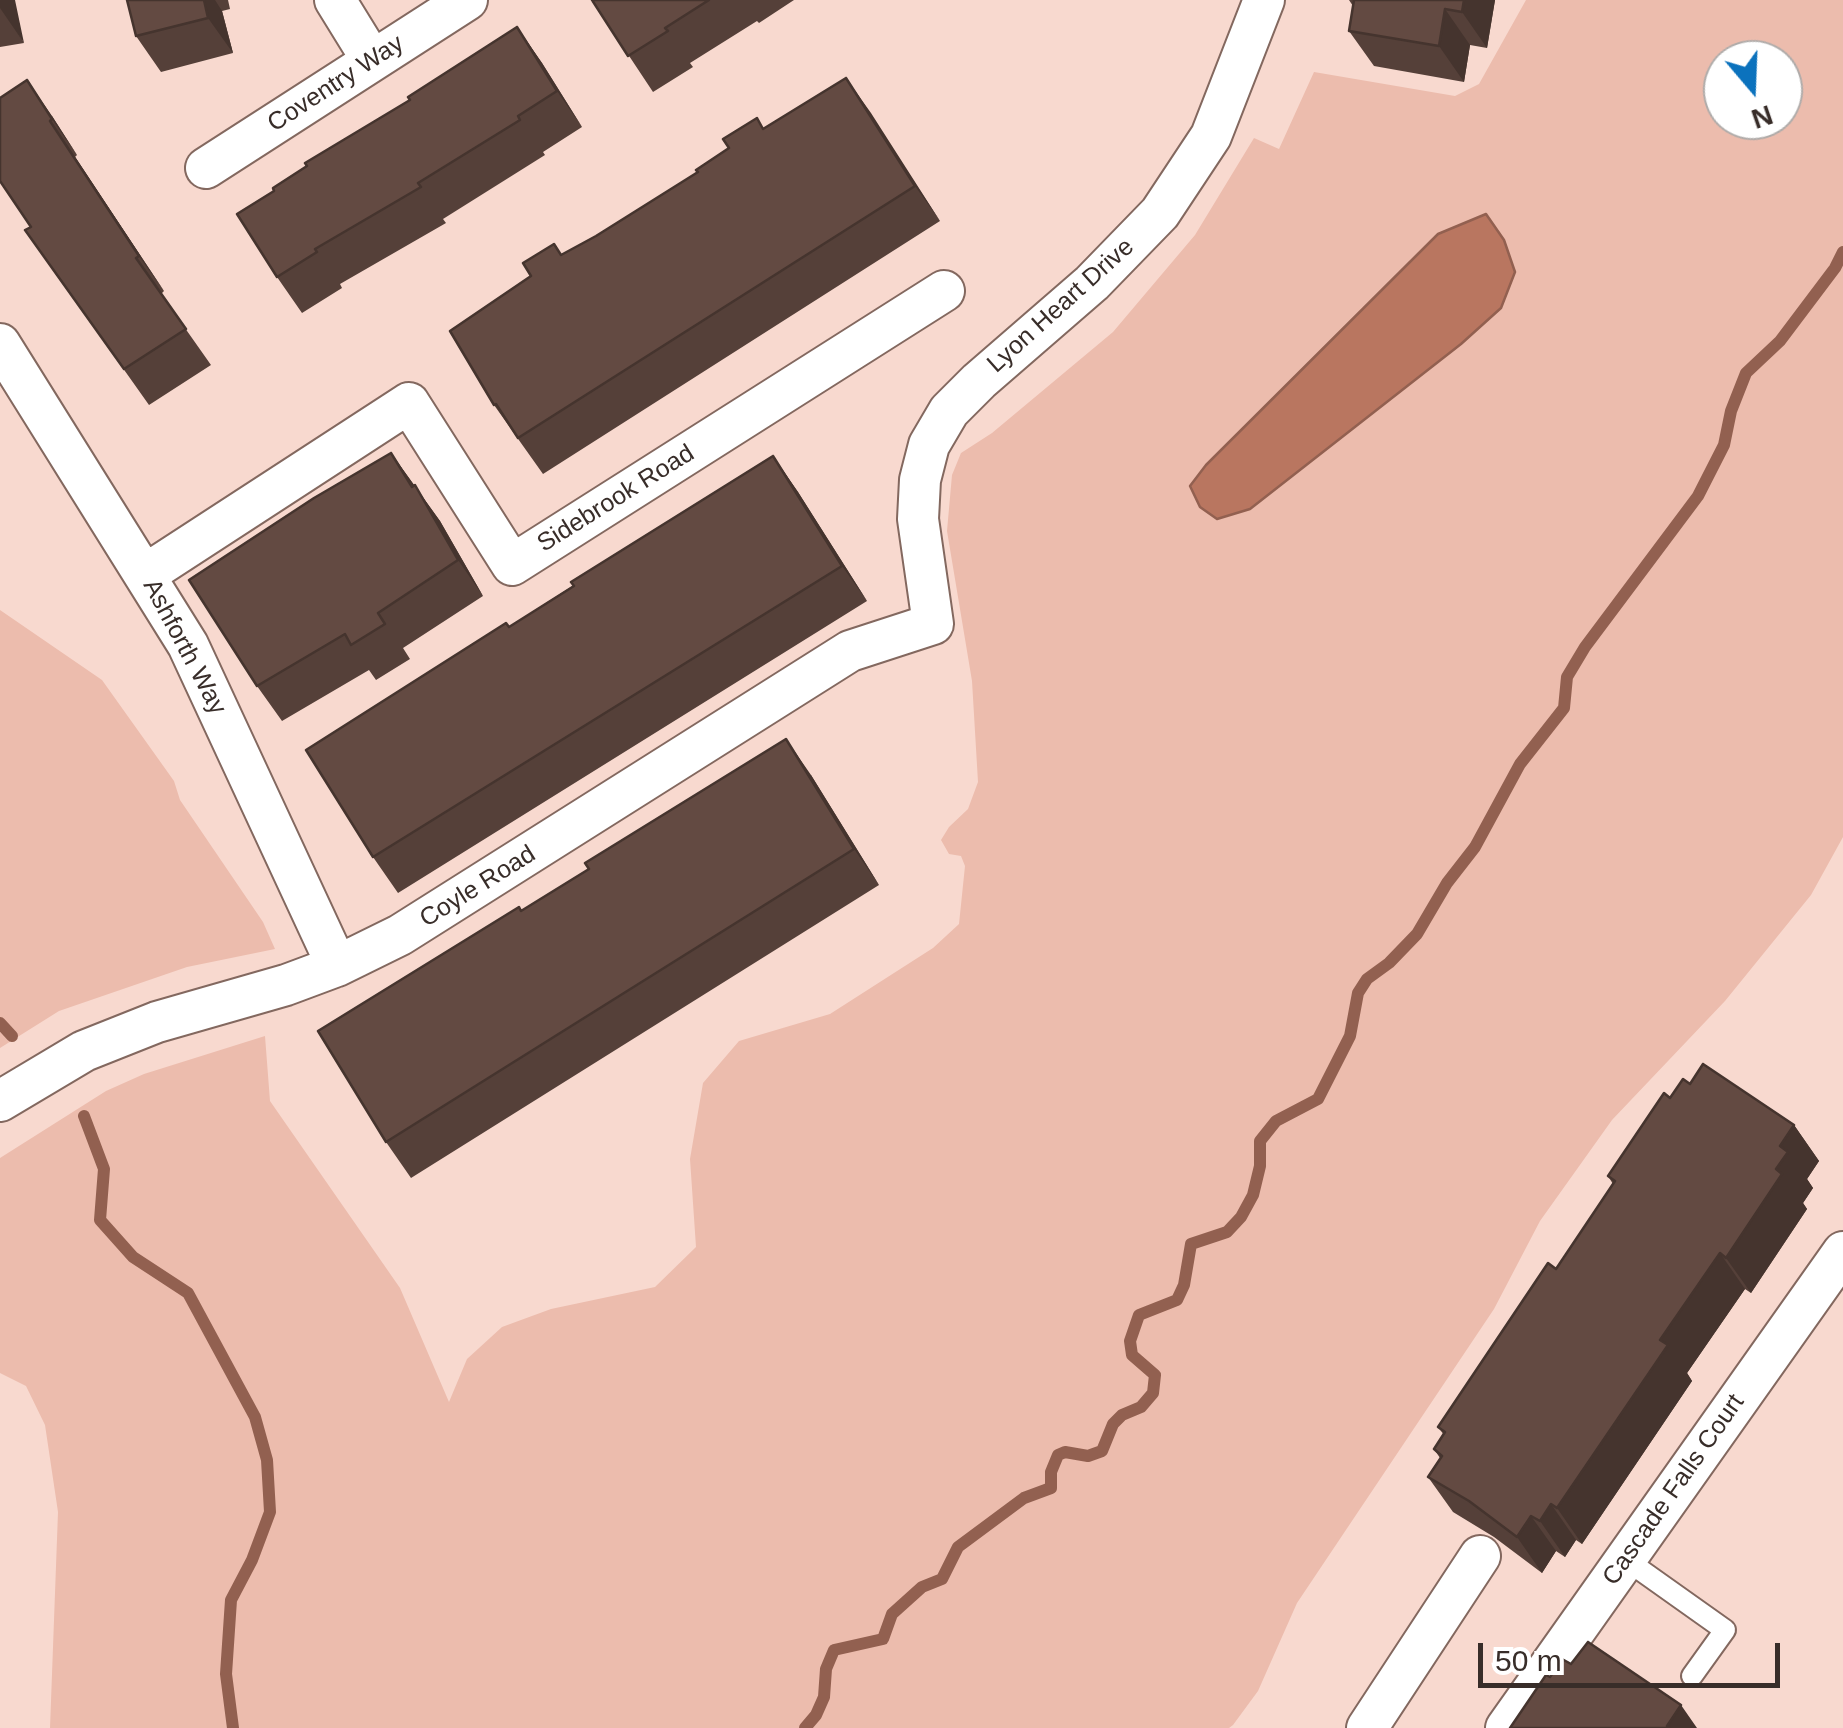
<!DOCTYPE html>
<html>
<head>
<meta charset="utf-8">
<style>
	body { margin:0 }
	#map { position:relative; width:1843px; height:1728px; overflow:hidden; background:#f8d9cf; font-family:Helvetica,sans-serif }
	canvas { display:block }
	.north { position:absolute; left:1703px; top:40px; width:100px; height:100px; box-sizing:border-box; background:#fff; border:2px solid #afaba9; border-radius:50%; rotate:161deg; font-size:28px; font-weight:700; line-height:40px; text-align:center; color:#382d29 }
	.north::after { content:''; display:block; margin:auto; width:35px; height:45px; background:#0b72bd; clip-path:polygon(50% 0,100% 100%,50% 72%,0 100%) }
	.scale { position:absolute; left:1478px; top:1643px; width:302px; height:45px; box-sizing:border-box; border:5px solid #382d29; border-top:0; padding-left:12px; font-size:30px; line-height:35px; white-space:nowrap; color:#382d29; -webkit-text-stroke:8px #fff; paint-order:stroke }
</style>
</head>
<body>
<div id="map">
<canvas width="1843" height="1728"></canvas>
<div class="north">N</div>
<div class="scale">50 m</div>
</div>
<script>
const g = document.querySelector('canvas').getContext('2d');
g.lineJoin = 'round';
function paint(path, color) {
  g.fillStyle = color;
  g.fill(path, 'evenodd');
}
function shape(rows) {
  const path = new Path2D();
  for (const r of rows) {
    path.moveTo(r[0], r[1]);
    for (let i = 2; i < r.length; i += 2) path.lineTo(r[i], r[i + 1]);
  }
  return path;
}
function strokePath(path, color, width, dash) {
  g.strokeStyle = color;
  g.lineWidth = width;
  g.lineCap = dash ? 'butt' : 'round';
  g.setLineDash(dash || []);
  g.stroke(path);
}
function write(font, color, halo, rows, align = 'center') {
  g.font = font + ' Helvetica,sans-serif';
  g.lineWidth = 10;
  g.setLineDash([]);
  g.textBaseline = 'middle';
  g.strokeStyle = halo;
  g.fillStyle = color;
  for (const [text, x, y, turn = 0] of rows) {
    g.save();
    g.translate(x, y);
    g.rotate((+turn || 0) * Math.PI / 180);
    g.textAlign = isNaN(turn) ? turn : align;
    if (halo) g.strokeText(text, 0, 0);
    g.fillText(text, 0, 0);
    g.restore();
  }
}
paint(shape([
	[1526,0,1843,0,1843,837,1811,895,1725,1001,1612,1120,1540,1221,1494,1309,1297,1603,1258,1691,1233,1725,1229,1728,50,1728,58,1512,45,1425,26,1386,0,1373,0,1158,106,1091,144,1074,265,1036,270,1101,400,1288,449,1402,467,1359,502,1327,551,1309,655,1287,696,1247,690,1159,703,1083,739,1041,830,1014,933,948,959,924,965,866,961,856,949,854,941,840,949,827,968,809,978,782,972,681,947,531,952,475,961,453,992,433,1113,332,1195,235,1254,138,1279,149,1314,72,1455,96,1479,84],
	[1723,60,1783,60,1783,120,1723,120],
	[0,610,102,680,174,781,180,800,263,922,275,949,187,967,59,1011,0,1048]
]), '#ecbcad');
const water = shape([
	[1486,214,1504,240,1515,272,1501,308,1461,344,1250,509,1217,519,1200,507,1190,486,1206,465,1438,234,1486,214]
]);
paint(water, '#b97660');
strokePath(water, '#926050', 2.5);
strokePath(shape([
	[0,1023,12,1036],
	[84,1116,104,1169,100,1220,133,1257,188,1293,255,1417,267,1460,270,1512,252,1560,231,1600,226,1674,233,1728],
	[805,1728,816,1715,824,1697,826,1669,834,1650,883,1639,892,1614,922,1587,942,1579,958,1547,1024,1498,1051,1488,1051,1472,1058,1455,1065,1452,1088,1456,1102,1451,1113,1424,1122,1415,1141,1407,1153,1393,1155,1375,1132,1355,1130,1341,1139,1315,1177,1300,1184,1285,1191,1244,1227,1232,1241,1217,1253,1195,1260,1166,1260,1141,1276,1121,1318,1099,1350,1036,1358,993,1367,979,1389,963,1417,934,1447,883,1475,847,1520,764,1564,708,1567,677,1585,647,1698,496,1724,445,1731,411,1746,373,1780,341,1835,268,1843,252]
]), '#926050', 12);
const service = shape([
	[1625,1559,1725,1630,1692,1676]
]);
const minor = shape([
	[335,0,372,60],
	[206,168,467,0],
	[0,344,188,645,337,966],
	[146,574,409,403,512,565,944,291],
	[0,1101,84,1051,157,1022,286,985,337,966,400,935,850,651,933,624,918,519,920,480,929,445,949,411,979,381,1092,283,1160,213,1211,136,1264,0],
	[1367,1728,1480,1556],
	[1506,1728,1843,1252]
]);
strokePath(service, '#83685f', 24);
strokePath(minor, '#83685f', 44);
strokePath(service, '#fff', 20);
strokePath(minor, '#fff', 40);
paint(shape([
	[0,0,24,43,0,47],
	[127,0,228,0,230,9,222,11,233,53,161,72,136,36],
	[592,0,794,0,759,23,757,21,690,63,693,67,653,92],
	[1349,0,1495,0,1487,48,1470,45,1464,82,1374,66,1349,31,1353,6],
	[517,27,542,63,582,127,543,152,545,155,443,219,446,223,340,284,342,288,302,313,277,277,274,191],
	[846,78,940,221,543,474,494,405,562,255,596,236,698,172,764,128],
	[52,116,77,155,75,157,164,291,161,294,211,365,149,405,25,230,31,227],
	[391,453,440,521,483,596,403,648,410,659,376,680,369,670,282,721,257,686],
	[773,456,798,492,867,601,398,893,373,857,509,627],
	[811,775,879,885,411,1178,386,1142],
	[1690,1084,1794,1125,1819,1161,1807,1179,1813,1188,1803,1203,1807,1209,1751,1293,1745,1289,1687,1373,1692,1381,1582,1544,1576,1540,1565,1557,1556,1551,1542,1573,1494,1537,1453,1512,1428,1477,1440,1458,1434,1449,1444,1435,1438,1427,1556,1269,1613,1184,1608,1176,1670,1098]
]), '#554039');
paint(shape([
	[0,0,15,0,24,43,0,8],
	[204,0,215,0,222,11,233,53,208,18],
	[1464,0,1495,0,1487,48,1462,12],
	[1445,9,1470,45,1464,82,1439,46],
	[517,27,542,63,582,127,557,91],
	[846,78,871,113,940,221,915,186],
	[27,80,52,116,77,155,52,119],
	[50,121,75,157,164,291,139,256],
	[391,453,440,521,483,596,458,560],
	[773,456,798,492,867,601,842,566],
	[786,739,811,775,879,885,854,849],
	[1794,1125,1819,1161,1807,1179,1813,1188,1803,1203,1807,1209,1751,1293,1726,1258,1776,1169,1780,1146],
	[1720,1253,1745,1289,1687,1373,1692,1381,1582,1544,1557,1508,1660,1340],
	[1551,1504,1576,1540,1565,1557,1540,1521],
	[1531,1516,1556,1551,1542,1573,1517,1537],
	[1681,1705,1697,1728,1668,1728,1667,1726]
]), '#45342e');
const building = shape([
	[127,0,204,0,208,18,136,36,127,0],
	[592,0,709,0,665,28,668,31,628,56,592,0],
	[1354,0,1464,0,1462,12,1445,9,1439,46,1349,31,1354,0],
	[517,27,557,91,518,116,520,120,418,183,421,187,315,249,317,252,277,277,237,214,274,191,273,188,307,166,305,163,410,100,408,97,517,27],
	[846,78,915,186,518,438,496,404,494,405,450,331,531,276,523,263,554,244,561,255,596,236,698,172,696,170,729,148,723,139,757,118,763,129,846,78],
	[27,80,52,119,50,121,139,256,136,258,186,329,124,369,25,230,31,227,0,181,0,98,27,80],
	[391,453,412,487,415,485,458,560,378,613,385,624,351,645,345,634,257,686,189,580,314,498,391,453],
	[773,456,842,566,373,857,306,750,506,623,509,627,574,586,571,582,773,456],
	[786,739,854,849,386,1142,318,1031,519,907,521,911,589,869,585,863,786,739],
	[1703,1064,1794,1125,1780,1146,1788,1152,1776,1169,1782,1174,1726,1258,1720,1253,1660,1340,1668,1345,1557,1508,1551,1504,1540,1521,1531,1516,1517,1537,1469,1501,1428,1477,1442,1456,1434,1449,1445,1432,1438,1427,1548,1263,1556,1269,1615,1181,1608,1176,1664,1093,1670,1098,1683,1079,1690,1084,1703,1064],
	[1588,1642,1681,1705,1667,1726,1670,1728,1510,1728,1546,1675,1550,1677,1562,1659,1571,1664,1588,1642]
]);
paint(building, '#634a42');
strokePath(building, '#45342e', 2.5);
write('25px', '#382d29', '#fff', [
	["Coventry Way",336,84,-33],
	["Lyon Heart Drive",1061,306,-42],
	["Sidebrook Road",616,499,-32],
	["Ashforth Way",184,647,62],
	["Coyle Road",478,887,-32],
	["Cascade Falls Court",1674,1490,-55]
]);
</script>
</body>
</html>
